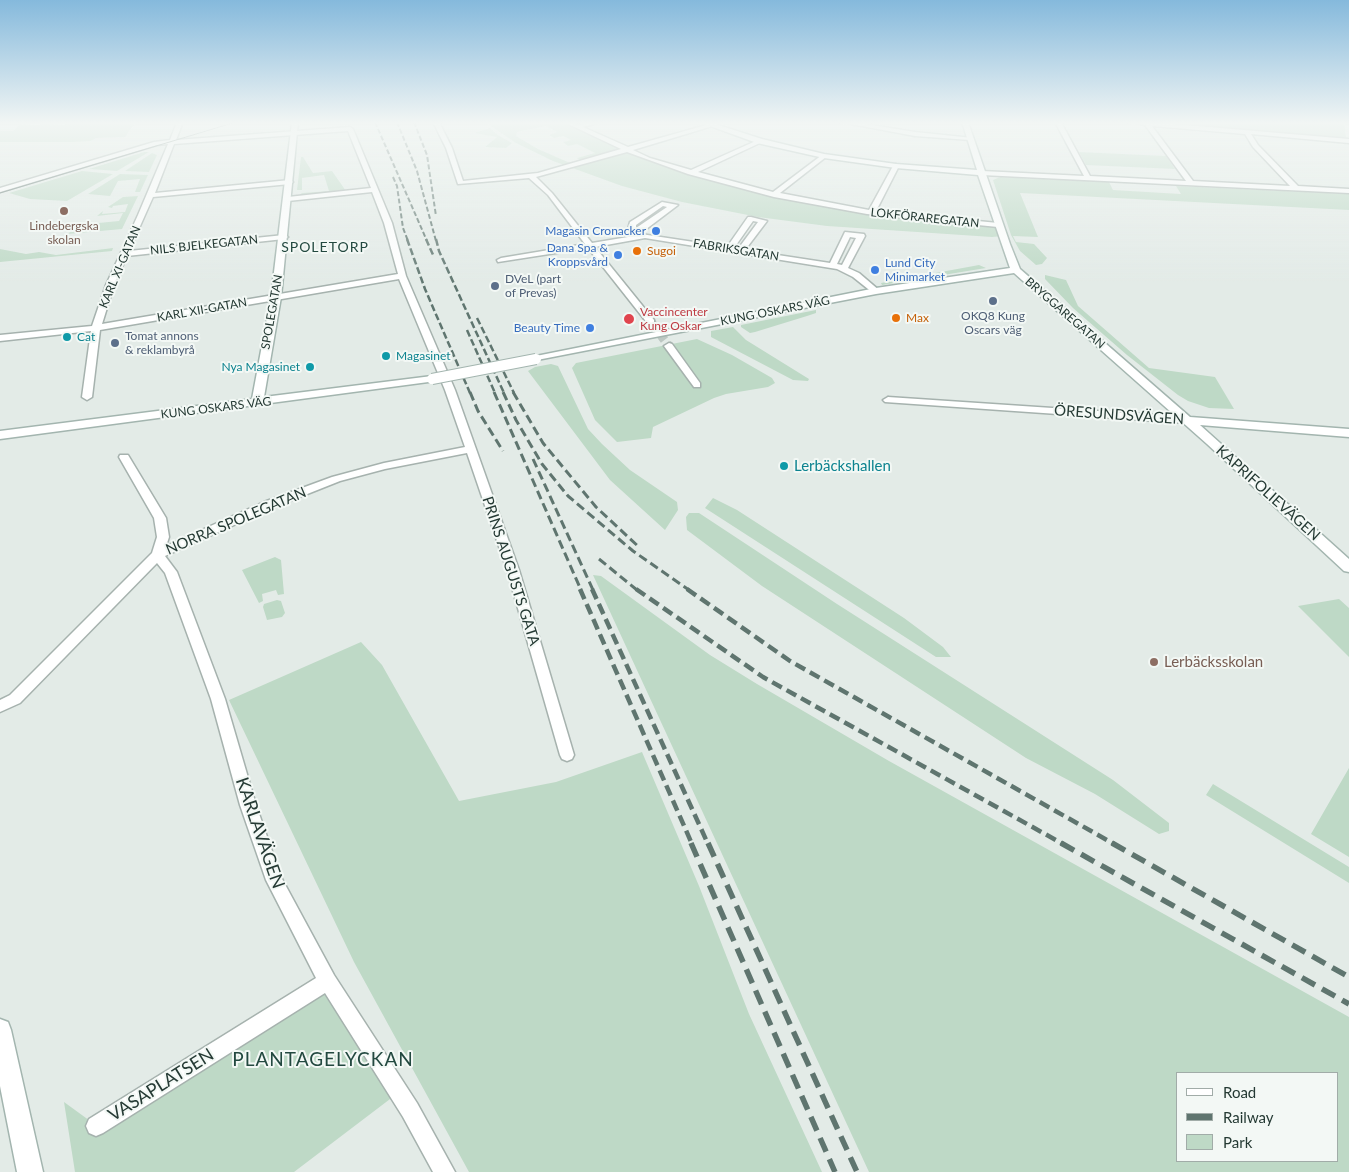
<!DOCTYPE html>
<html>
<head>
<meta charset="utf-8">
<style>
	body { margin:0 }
	#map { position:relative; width:1349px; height:1172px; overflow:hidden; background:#e3ebe7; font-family:Lato,sans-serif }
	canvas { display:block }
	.legend { position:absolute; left:1176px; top:1072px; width:162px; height:90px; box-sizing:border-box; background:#f3f8f5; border:1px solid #a1aca8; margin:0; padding:6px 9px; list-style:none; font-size:15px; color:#253a34 }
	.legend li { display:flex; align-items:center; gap:10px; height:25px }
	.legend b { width:25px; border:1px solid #a1aca8 }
</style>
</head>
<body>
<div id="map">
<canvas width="1349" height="1172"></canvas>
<ul class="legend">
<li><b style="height:6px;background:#fff"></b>Road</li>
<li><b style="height:6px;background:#5f756f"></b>Railway</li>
<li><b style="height:14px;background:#bed9c6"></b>Park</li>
</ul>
</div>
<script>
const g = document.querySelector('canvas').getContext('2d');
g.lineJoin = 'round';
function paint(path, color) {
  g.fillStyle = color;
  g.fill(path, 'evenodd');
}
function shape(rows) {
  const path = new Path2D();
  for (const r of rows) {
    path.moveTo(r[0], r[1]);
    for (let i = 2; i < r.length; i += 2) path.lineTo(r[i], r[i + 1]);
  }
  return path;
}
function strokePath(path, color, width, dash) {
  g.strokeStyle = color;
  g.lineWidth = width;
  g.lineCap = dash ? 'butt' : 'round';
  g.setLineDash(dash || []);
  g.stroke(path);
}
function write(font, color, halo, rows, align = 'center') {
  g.font = font + ' Lato,sans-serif';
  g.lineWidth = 4;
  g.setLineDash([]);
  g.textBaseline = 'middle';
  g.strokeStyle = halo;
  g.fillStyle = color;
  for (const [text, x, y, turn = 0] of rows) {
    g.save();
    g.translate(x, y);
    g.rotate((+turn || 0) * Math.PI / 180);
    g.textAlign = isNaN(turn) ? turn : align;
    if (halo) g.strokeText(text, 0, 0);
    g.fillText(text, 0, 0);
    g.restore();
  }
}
paint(shape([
	[80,122,136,122,125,137,96,138,91,141,73,142,0,142,0,131,13,131,19,125,77,124],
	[485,122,567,122,625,150,705,178,867,212,998,225,1002,236,992,237,827,226,758,217,682,202,622,186,553,161,516,143],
	[546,126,557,132,549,135,554,138,563,136,571,140,563,142,568,146,577,144,595,153,577,158,580,160,570,163,538,149,516,136,517,132],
	[1344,122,1346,137,1336,139,1155,123],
	[490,128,498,135,512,143,506,148,485,147,497,137,474,133],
	[144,152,149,152,117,171,89,169],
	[1079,152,1166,156,1175,169,1086,165],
	[152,153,157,155,149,172,125,171],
	[301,157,303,157,313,173,332,171,346,191,299,195,302,193,329,191,324,175,302,178,302,190,297,190],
	[82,171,113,174,67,201,30,199,9,193],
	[120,174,148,175,140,192,128,192,135,192,140,179,118,181,110,196,88,194],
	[1000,177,1109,182,1113,190,1181,194,1176,186,1349,194,1349,210,1020,193,1038,237,1013,236,1016,242,1034,244,1047,258,1042,264,1036,265,1020,251,1011,235,993,180],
	[138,196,122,229,67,234,89,221,88,224,119,221,123,213,97,216,103,211,102,214,125,212,128,204,113,206,112,208,108,207,123,197],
	[113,248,112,251,0,262,0,249,26,254,39,252,56,255],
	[979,265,986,268,882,285,881,283],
	[1045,275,1066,280,1078,306,1149,368,1215,377,1234,409,1209,408,1188,401,1178,395,1127,355,1073,308,1045,279],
	[816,310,816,313,807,316,755,332,750,333,741,327,741,325],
	[733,327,746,340,809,379,808,381,793,380,711,337,711,331],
	[697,339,732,355,772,378,775,383,768,387,726,394,714,398,653,427,651,438,617,442,595,420,572,368,576,363],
	[551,364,558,366,588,429,602,444,630,470,677,502,678,510,665,530,610,480,528,371,535,367],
	[713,498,737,510,904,618,943,647,951,657,936,657,705,508],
	[689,513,699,513,837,604,1113,780,1169,823,1169,831,1159,834,1095,794,1026,758,762,586,687,530,686,517],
	[275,557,281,560,284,594,278,595,276,590,262,594,263,601,259,603,242,570],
	[593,575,601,576,710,655,757,684,889,761,1349,1017,1349,1172,869,1172],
	[1338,1073,1338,1161,1178,1161,1178,1073],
	[1339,599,1349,608,1349,657,1298,606],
	[277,600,281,601,285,613,282,617,267,620,263,607,264,604],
	[361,642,382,665,459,801,556,782,642,752,699,886,749,1014,822,1172,469,1172,354,962,229,700],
	[1349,768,1349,857,1311,834],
	[1213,784,1349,867,1349,883,1206,795],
	[328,981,398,1093,294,1172,75,1172,64,1102,97,1126]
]), '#bed9c6');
strokePath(shape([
	[651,322,669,346]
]), '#bdc8c3', 9, [9, 4.5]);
const street = shape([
	[177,122,183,122,176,140,350,127,353,129,392,223,406,276,455,390,519,570,574,755,572,759,567,761,562,759,560,755,507,570,467,453,385,469,340,481,272,508,165,556,177,572,225,699,256,805,281,877,334,975,417,1103,455,1172,433,1172,403,1117,325,993,103,1133,96,1136,89,1133,86,1126,89,1119,316,978,266,880,240,805,211,699,165,573,157,563,20,703,0,712,0,700,10,695,152,553,157,537,154,518,119,457,120,455,128,455,166,518,169,537,166,546,264,502,332,477,384,463,465,447,445,390,399,279,100,330,92,397,87,400,82,397,91,331,0,341,0,335,92,326,106,285,138,215,168,144,157,145,0,192,0,188,154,142,170,140,177,122],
	[348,131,371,188,288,197,285,199,288,201,372,192,384,223,398,274,102,324,114,285,127,256,284,239,288,237,284,235,129,251,153,197,290,184,293,182,290,180,155,193,174,144,348,131],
	[433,122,439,122,452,148,463,181,538,173,621,149,564,122,578,125,601,122,583,127,628,147,717,122,726,122,633,150,650,158,691,170,758,140,762,140,762,142,698,172,773,192,822,155,826,155,826,157,780,193,869,210,893,166,896,164,899,166,876,211,998,223,1002,225,998,227,867,214,774,197,688,174,627,152,536,177,552,193,592,243,634,236,628,229,630,222,662,202,678,205,641,233,641,234,727,247,748,217,751,217,767,221,745,250,830,263,845,232,864,234,865,236,848,268,859,273,880,291,873,293,853,277,837,269,645,238,595,247,654,320,654,324,651,325,648,324,588,248,498,262,497,260,501,258,585,244,548,195,529,178,458,184,446,148,433,122],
	[663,206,667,207,636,228,636,225,663,206],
	[753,221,758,222,738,249,734,248,753,221],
	[850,237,856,238,842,265,837,264,850,237],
	[840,122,853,122,915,132,973,138,970,140,915,136,840,122],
	[1055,122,1061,122,1090,176,1186,181,1145,125,1128,122,1150,122,1349,139,1349,143,1251,134,1258,145,1298,186,1349,189,1349,193,982,175,979,173,982,171,1084,176,1055,122],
	[1152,126,1245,134,1253,147,1290,186,1193,181,1152,126],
	[669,343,672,344,700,383,700,387,694,387,664,346,669,343],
	[888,397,1187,417,1192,420,1187,423,885,402,883,400,888,397]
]);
const secondary = shape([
	[292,122,298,122,281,297,264,397,432,376,436,377,436,381,0,439,0,431,252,399,271,297,292,122],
	[699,122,709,122,762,139,824,154,896,164,977,170,962,122,968,122,1010,244,1020,269,1190,417,1349,429,1349,437,1200,425,1349,559,1349,572,1344,571,1207,444,1014,273,876,294,532,361,532,357,536,356,876,288,1010,268,978,175,896,168,824,158,757,143,699,122],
	[0,1019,8,1022,11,1030,43,1172,17,1172,0,1086,0,1019]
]);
strokePath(street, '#a6b2ae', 3);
strokePath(secondary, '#a3b5af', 3);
paint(street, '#fff');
paint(secondary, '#fff');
strokePath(shape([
	[0,193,236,122]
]), '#5f756f', 1);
strokePath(shape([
	[375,122,427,241],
	[397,122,417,171,436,241],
	[414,122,427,155,436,216],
	[393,177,397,186,403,228,408,241]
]), '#5f756f', 2, [5, 2.5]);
strokePath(shape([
	[407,239,425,289,470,393],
	[426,239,434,257],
	[436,239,439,251,504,393],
	[477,318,514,393],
	[467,330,495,393]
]), '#5f756f', 2.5, [7, 3]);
strokePath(shape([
	[470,392,478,411,503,451],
	[494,392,581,590],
	[503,392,516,420,542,464,568,496,633,551,689,590],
	[513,392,543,443,596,507,640,548],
	[533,459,593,590],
	[599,559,637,590]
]), '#5f756f', 3, [9, 4.5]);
strokePath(shape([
	[580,589,692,844],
	[592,589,708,844],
	[636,589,763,677,1063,844],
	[687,589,790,661,1114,844]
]), '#5f756f', 4.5, [11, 5.5]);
strokePath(shape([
	[691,843,835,1172],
	[708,843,857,1172],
	[1061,843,1349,1004],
	[1112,843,1349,977]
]), '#5f756f', 5.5, [15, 8]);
const secondaryBridge = shape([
	[432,379,536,359]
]);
strokePath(secondaryBridge, '#a3b5af', 12, []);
strokePath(secondaryBridge, '#fff', 10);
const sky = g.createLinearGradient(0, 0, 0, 286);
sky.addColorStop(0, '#85b9dc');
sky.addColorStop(0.43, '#f2f6f4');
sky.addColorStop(1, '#f2f6f400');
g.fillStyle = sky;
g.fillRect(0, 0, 1349, 286);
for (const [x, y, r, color] of [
	[64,211,5,"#8d6e63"],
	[656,231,5,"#3f7fe0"],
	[637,251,5,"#e8710a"],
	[618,255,5,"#3f7fe0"],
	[875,270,5,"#3f7fe0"],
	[495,286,5,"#5c6f8a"],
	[993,301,5,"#5c6f8a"],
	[896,318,5,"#e8710a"],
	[629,319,6,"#e0444e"],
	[590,328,5,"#3f7fe0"],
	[67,337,5,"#0f9aa8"],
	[115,343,5,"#5c6f8a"],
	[386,356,5,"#0f9aa8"],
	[310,367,5,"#0f9aa8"],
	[784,466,5,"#0f9aa8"],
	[1154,662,5,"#8d6e63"]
]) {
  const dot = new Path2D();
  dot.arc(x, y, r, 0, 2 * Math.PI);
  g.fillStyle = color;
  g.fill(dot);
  strokePath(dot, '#f3f8f5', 2);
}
write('12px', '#253a34', '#f3f8f5', [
	["LOKFÖRAREGATAN",925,218,6],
	["NILS BJELKEGATAN",204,245,-6],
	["FABRIKSGATAN",736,250,9],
	["KARL XI-GATAN",120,267,-67],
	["KARL XII-GATAN",202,310,-10],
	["KUNG OSKARS VÄG",775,311,-11],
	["SPOLEGATAN",272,312,-80],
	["BRYGGAREGATAN",1065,313,41],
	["KUNG OSKARS VÄG",216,408,-7]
]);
write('12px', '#785e54', '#f3f8f5', [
	["Lindebergska",64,226],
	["skolan",64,240]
]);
write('12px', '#366cbe', '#f3f8f5', [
	["Magasin Cronacker",646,231],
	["Dana Spa &",608,248],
	["Kroppsvård",608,262],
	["Lund City",885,263,"left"],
	["Minimarket",885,277,"left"],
	["Beauty Time",580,328]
], 'right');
write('12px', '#c56008', '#f3f8f5', [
	["Sugoi",647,251],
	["Max",906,318]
], 'left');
write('12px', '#4e5e75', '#f3f8f5', [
	["DVeL (part",505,279],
	["of Prevas)",505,293],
	["OKQ8 Kung",993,316,"center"],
	["Oscars väg",993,330,"center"],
	["Tomat annons",125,336],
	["& reklambyrå",125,350]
], 'left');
write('12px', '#be3a42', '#f3f8f5', [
	["Vaccincenter",640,312],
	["Kung Oskar",640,326]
], 'left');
write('12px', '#0d838f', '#f3f8f5', [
	["Cat",77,337],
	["Magasinet",396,356],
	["Nya Magasinet",300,367,"right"]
], 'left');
g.letterSpacing = '1px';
write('14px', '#234940', '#f3f8f5', [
	["SPOLETORP",325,247]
]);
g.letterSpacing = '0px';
write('15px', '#253a34', '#f3f8f5', [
	["ÖRESUNDSVÄGEN",1119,415,4],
	["KAPRIFOLIEVÄGEN",1268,493,42],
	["NORRA SPOLEGATAN",236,521,-23],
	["PRINS AUGUSTS GATA",511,571,72]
]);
write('15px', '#0d838f', '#f3f8f5', [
	["Lerbäckshallen",794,466]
], 'left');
write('15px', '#785e54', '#f3f8f5', [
	["Lerbäcksskolan",1164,662]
], 'left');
write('18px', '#253a34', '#f3f8f5', [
	["KARLAVÄGEN",260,833,71],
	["VASAPLATSEN",161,1085,-32]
]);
g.letterSpacing = '1px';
write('19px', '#234940', '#f3f8f5', [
	["PLANTAGELYCKAN",323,1060]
]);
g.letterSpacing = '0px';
</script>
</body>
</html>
